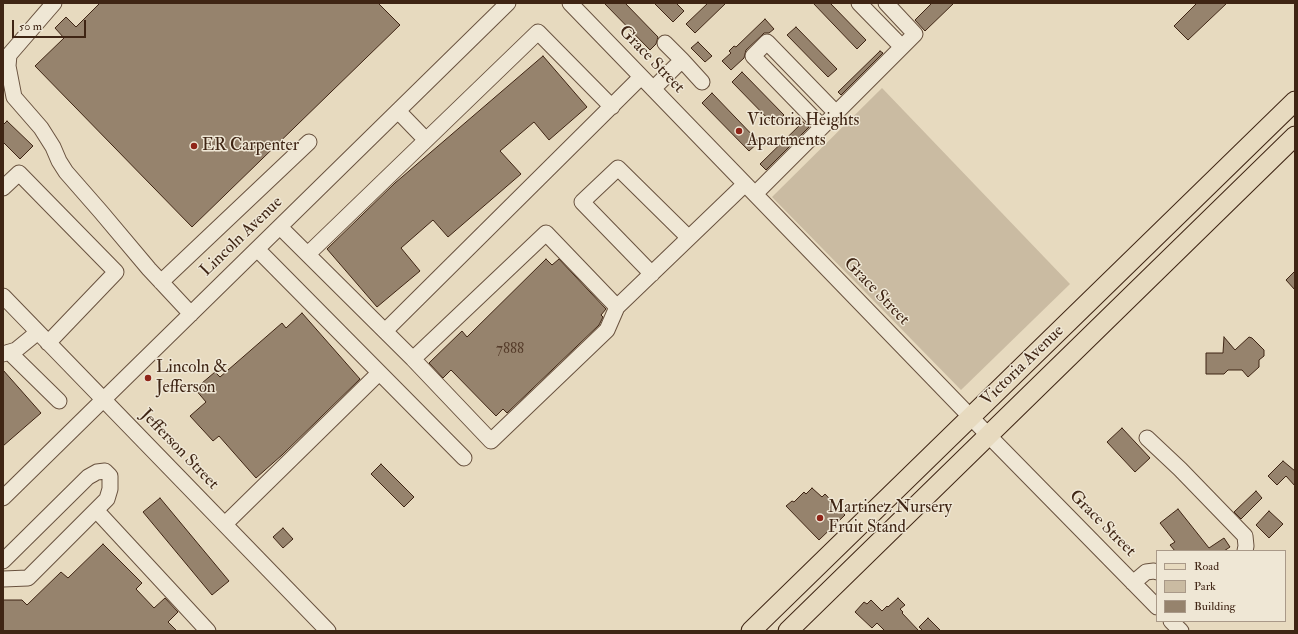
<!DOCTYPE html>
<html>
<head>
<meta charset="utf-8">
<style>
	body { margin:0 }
	#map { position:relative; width:1298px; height:634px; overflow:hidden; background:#e7dabf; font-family:"IM FELL Double Pica",serif }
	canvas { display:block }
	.frame { position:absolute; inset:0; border:4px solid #3f2514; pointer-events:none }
	.legend { position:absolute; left:1156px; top:550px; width:130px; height:72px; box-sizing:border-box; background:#efe7d5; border:1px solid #a99988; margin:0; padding:5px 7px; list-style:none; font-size:12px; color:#3f2514 }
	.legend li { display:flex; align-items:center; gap:8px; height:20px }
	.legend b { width:20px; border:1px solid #a99988 }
	.scale { position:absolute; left:12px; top:20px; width:74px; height:18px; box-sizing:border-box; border:2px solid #3f2514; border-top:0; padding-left:5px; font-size:12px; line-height:14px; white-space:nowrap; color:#3f2514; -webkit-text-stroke:3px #efe7d5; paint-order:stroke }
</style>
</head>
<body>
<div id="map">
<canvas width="1298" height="634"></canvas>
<div class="frame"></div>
<ul class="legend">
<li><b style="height:5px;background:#e7dabf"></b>Road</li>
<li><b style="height:11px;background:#cabba2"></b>Park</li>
<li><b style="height:11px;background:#96836d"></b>Building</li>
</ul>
<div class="scale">50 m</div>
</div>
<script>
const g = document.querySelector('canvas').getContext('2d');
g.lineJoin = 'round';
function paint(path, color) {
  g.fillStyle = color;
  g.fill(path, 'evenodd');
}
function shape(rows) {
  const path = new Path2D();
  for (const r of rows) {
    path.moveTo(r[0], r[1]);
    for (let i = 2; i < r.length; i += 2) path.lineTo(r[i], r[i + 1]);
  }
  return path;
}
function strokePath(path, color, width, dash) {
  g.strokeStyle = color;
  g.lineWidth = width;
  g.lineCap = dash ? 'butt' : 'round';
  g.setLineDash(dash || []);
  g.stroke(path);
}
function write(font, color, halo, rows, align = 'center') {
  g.font = font + ' "IM FELL Double Pica",serif';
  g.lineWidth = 3;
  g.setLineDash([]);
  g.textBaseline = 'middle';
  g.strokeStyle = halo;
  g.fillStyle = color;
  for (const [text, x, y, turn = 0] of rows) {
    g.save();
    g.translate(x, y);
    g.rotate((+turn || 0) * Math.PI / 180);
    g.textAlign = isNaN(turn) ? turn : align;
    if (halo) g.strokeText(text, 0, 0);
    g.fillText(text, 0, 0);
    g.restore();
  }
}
paint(shape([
	[882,88,1070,284,961,390,772,197]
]), '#cabba2');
const building = shape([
	[100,3,378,3,400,25,192,227,35,66,64,38,55,28,66,17,76,27,100,3],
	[604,3,625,3,658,37,656,44,650,50,604,3],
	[654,3,676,3,684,11,673,22,654,3],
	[708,3,726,3,695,33,686,24,708,3],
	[813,3,830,3,866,40,857,49,813,3],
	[932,3,954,3,925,31,915,20,932,3],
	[1197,3,1227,3,1188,40,1174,26,1197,3],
	[765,19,774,29,769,33,764,33,761,36,746,50,744,58,731,70,722,61,731,53,729,51,734,46,736,47,765,19],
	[796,27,837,69,828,77,787,35,796,27],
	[698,42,712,56,705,62,691,48,698,42],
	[880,51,883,53,841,95,838,92,880,51],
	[543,56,587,107,549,140,534,122,500,151,521,174,448,237,433,220,401,248,420,271,377,307,327,249,395,183,543,56],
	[742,72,784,115,774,125,732,82,742,72],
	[712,93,759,142,749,151,702,103,712,93],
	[7,121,33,146,20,159,3,142,3,125,7,121],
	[803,122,809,127,766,170,760,164,803,122],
	[546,259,552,265,559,259,606,309,601,315,603,317,599,325,507,413,503,409,496,416,451,370,443,378,429,363,462,331,467,337,546,259],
	[1295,271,1295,290,1286,280,1295,271],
	[302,313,360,379,282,455,256,478,219,436,213,441,190,416,206,402,195,389,215,372,220,377,282,323,286,328,302,313],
	[1224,337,1235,350,1249,337,1252,338,1264,350,1264,356,1259,360,1259,367,1248,377,1242,370,1228,370,1224,374,1206,374,1206,353,1223,353,1224,337],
	[3,370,41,413,3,446,3,370],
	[1122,428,1150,458,1135,472,1107,442,1122,428],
	[1283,461,1295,471,1295,486,1286,476,1277,485,1268,476,1283,461],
	[381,464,414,497,404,507,371,474,381,464],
	[812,488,822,497,825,494,845,515,819,540,786,506,792,501,794,502,804,492,806,494,812,488],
	[1256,491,1262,498,1241,519,1234,512,1256,491],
	[160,498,229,581,212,595,143,512,160,498],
	[1178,509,1209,548,1224,538,1230,547,1224,551,1175,551,1170,545,1175,542,1160,523,1178,509],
	[1269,511,1283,524,1269,538,1256,525,1269,511],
	[283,528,293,539,283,548,273,537,283,528],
	[103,544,142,583,136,589,154,608,165,598,178,612,168,622,177,631,3,631,3,600,22,600,27,605,61,572,68,578,103,544],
	[898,598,905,605,900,609,903,612,902,613,919,631,885,631,877,623,872,628,855,612,864,602,867,604,871,600,882,611,887,606,888,607,898,598],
	[928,618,941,631,923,631,919,627,928,618]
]);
paint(building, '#96836d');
strokePath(building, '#3f2514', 1);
const minor = shape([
	[54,3,9,55,8,66,14,97,41,128,53,147,59,161,66,172,101,212,149,269,191,314],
	[570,3,991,438,1157,607],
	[859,3,902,47],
	[665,43,682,60],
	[653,89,682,60,702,82],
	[398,111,426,140],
	[822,127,753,56,767,42,836,113],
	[3,188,19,173,116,272,48,343],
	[755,194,915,34,886,3],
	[280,227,413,359,491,441,607,330,617,307,546,233,413,359],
	[257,249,464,458],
	[308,254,538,32,612,107],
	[652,274,582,202,618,168,689,238],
	[161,282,309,142],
	[3,296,328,631],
	[617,307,745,184],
	[385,331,641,77],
	[9,352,59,401],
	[3,354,16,350,38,332],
	[1147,438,1180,469,1245,536,1246,546,1245,551],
	[3,498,508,3],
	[96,510,208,631],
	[225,524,379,373],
	[3,561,88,477,97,472,105,471,110,476,110,489,107,499,28,578,3,579],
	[1133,583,1146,572,1154,571,1157,572],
	[1171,621,1181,631]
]);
const major = shape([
	[751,631,1295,101],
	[788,631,1295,136]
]);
strokePath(minor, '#69523f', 17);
strokePath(major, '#3f2514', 21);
strokePath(minor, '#efe7d5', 15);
strokePath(major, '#e7dabf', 19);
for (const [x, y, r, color] of [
	[739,131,4,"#8f2418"],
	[194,146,4,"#8f2418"],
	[148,378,4,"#8f2418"],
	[820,518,4,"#8f2418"]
]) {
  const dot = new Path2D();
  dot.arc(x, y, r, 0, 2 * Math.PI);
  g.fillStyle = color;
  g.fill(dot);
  strokePath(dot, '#efe7d5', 1.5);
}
write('15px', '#553c2a', null, [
	["7888",510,350]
]);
write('17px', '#3f2514', '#efe7d5', [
	["Grace Street",651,60,46],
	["Lincoln Avenue",242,237,-44],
	["Grace Street",876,292,46],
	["Victoria Avenue",1023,366,-44],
	["Jefferson Street",179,450,46],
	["Grace Street",1102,524,45]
]);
write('17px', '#3f2514', '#efe7d5', [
	["Victoria Heights",747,121],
	["Apartments",747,141],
	["ER Carpenter",202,146],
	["Lincoln &",156,368],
	["Jefferson",156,388],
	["Martinez Nursery",828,508],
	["Fruit Stand",828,528]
], 'left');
</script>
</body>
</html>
